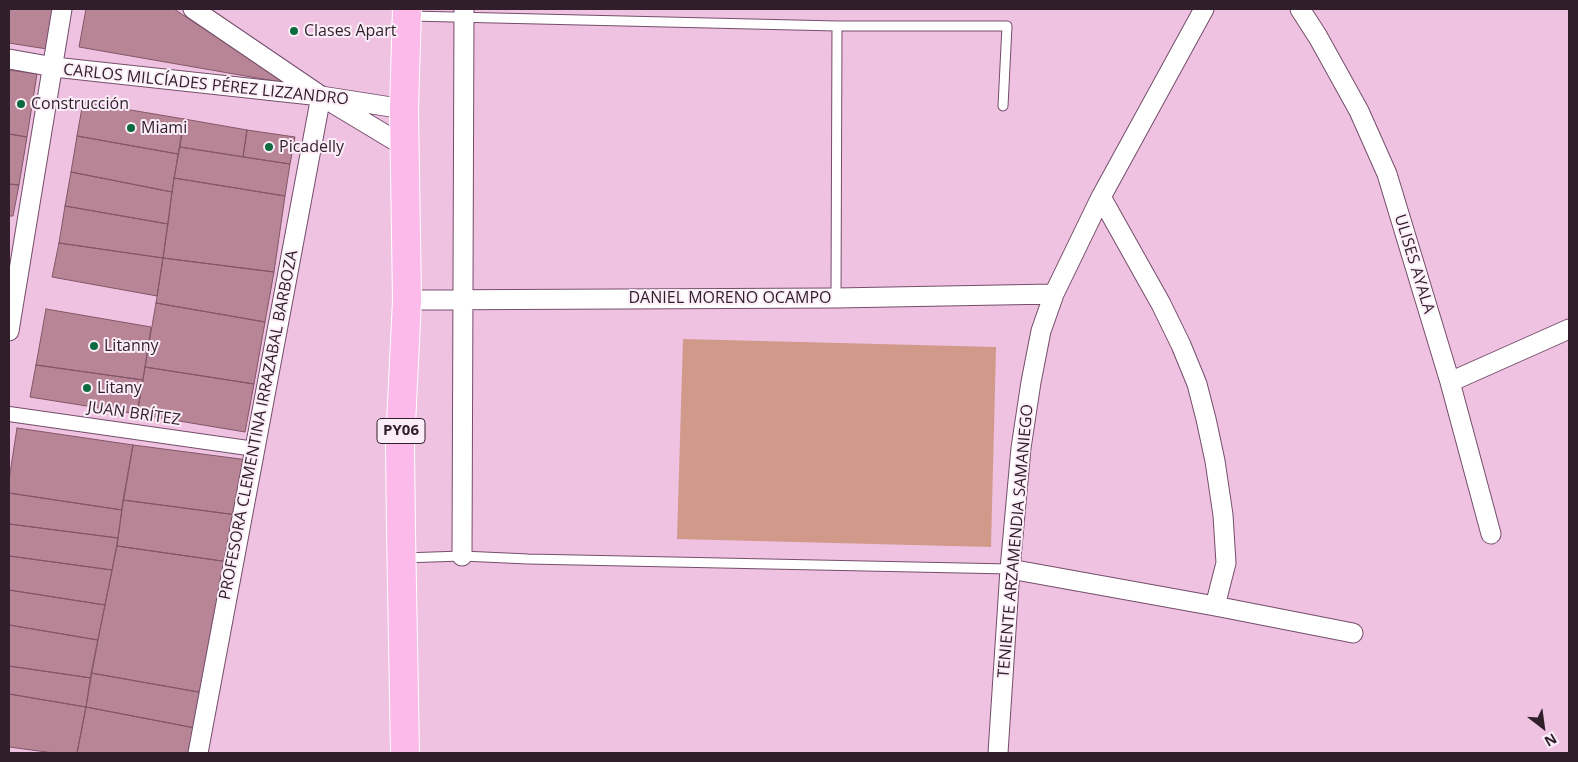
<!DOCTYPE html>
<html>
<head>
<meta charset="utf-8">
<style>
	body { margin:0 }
	#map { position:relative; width:1578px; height:762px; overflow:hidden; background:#efc2e2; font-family:"Open Sans",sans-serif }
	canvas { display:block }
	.frame { position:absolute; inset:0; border:10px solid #301f2b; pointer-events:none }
	.north { position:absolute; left:1518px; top:702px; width:50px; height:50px; -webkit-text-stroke:4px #fceef8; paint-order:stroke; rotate:150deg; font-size:14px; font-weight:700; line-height:20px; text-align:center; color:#301f2b }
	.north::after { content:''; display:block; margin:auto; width:18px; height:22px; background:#301f2b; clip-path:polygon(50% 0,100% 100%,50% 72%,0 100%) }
</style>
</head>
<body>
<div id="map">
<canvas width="1578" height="762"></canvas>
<div class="frame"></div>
<div class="north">N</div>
</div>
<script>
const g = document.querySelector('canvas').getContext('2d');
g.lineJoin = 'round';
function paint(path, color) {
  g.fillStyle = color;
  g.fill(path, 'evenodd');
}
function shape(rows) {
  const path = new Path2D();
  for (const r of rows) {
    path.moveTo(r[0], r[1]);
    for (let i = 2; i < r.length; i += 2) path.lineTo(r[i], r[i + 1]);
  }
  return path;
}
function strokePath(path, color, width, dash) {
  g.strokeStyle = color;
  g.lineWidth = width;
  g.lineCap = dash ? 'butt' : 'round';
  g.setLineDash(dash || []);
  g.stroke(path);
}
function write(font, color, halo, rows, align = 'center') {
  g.font = font + ' "Open Sans",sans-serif';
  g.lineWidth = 4;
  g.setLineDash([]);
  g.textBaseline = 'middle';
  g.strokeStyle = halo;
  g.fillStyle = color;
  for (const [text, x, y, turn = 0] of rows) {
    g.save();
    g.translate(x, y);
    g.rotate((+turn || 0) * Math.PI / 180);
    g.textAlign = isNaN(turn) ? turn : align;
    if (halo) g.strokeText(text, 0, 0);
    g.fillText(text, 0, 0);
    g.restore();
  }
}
paint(shape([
	[683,339,996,347,991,547,677,539]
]), '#d1998a');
const building = shape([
	[9,9,52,9,47,49,9,43,9,9],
	[86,9,174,9,286,83,79,47,86,9],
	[9,70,37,74,27,137,9,134,9,70],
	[83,102,184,119,178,154,77,136,83,102],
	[184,119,247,130,243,157,180,147,184,119],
	[247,130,295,137,290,164,243,157,247,130],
	[9,134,27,137,19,185,9,184,9,134],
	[77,136,178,154,172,192,71,172,77,136],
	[180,147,290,164,285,196,174,178,180,147],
	[71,172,172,192,168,224,65,206,71,172],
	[174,178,285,196,274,272,163,258,174,178],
	[9,184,19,185,13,216,9,216,9,184],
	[65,206,168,224,163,258,59,243,65,206],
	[59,243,163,258,157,296,52,277,59,243],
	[163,258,274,272,265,322,156,303,163,258],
	[156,303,265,322,254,384,145,367,156,303],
	[46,309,151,327,143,380,36,365,46,309],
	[36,365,143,380,137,414,30,397,36,365],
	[145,367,254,384,245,432,137,414,145,367],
	[17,428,133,445,122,510,9,493,9,480,17,428],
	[133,445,248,460,237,515,123,500,133,445],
	[9,493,122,510,118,538,9,524,9,493],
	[123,500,237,515,229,562,117,546,123,500],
	[9,524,118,538,112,570,9,556,9,524],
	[117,546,229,562,204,693,91,673,117,546],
	[9,556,112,570,105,605,9,590,9,556],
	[9,590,105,605,98,640,9,625,9,590],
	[9,625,98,640,91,678,9,666,9,625],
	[9,666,91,678,86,707,9,694,9,666],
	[91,673,204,693,195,728,86,707,91,673],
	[9,694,86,707,77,753,54,753,9,747,9,694],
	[86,707,195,728,189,753,77,753,86,707]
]);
paint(building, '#b78596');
strokePath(building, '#835566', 1);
const service = shape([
	[410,16,837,26,1007,26,1003,106],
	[836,298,837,26],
	[403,558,462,556,528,559,1010,569]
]);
const pedestrian = shape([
	[9,414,255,449]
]);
const minor = shape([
	[193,9,321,96,404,146],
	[1300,9,1318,37,1359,111,1387,174,1450,382,1491,534],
	[9,59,54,67,321,96,404,109],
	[1101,197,1161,304,1181,345,1197,384,1206,419,1215,461,1223,515,1226,563,1215,606],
	[407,300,836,298,1054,294],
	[9,331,62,9],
	[1450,382,1569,329],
	[462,556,464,9],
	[1010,569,1215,606,1353,633],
	[198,753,321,96],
	[998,753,1010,569,1021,448,1031,382,1041,331,1054,294,1101,197,1204,9]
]);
const trunk = shape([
	[405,753,401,530,400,445,407,300,404,109,407,9]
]);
strokePath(service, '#744e6a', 11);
strokePath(pedestrian, '#744e6a', 16);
strokePath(minor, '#744e6a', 21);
strokePath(trunk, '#fff', 30);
strokePath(service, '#fff', 9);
strokePath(pedestrian, '#fff', 14);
strokePath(minor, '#fff', 19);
strokePath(trunk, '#fcbaeb', 28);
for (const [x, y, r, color] of [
	[294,31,5,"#0c6b3f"],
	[21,104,5,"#0c6b3f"],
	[131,128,5,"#0c6b3f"],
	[269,147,5,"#0c6b3f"],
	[94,346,5,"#0c6b3f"],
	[87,388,5,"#0c6b3f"]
]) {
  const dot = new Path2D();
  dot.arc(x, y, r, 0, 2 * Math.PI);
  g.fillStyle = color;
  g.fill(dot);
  strokePath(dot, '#fceef8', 2);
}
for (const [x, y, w] of [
	[401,431,48]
]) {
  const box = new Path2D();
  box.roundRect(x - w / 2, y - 12.5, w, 25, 4);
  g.fillStyle = '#fceef8';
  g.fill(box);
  strokePath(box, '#301f2b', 1);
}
write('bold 15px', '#301f2b', null, [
	["PY06",401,431]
]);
write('16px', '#301f2b', '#fceef8', [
	["Clases Apart",304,31],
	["Construcción",31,104],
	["Miami",141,128],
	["Picadelly",279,147],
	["Litanny",104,346],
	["Litany",97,388]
], 'left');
write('16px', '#301f2b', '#fceef8', [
	["CARLOS MILCÍADES PÉREZ LIZZANDRO",206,85,6],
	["ULISES AYALA",1414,264,73],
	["DANIEL MORENO OCAMPO",730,298],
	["JUAN BRÍTEZ",134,414,8],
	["PROFESORA CLEMENTINA IRRAZABAL BARBOZA",259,425,-79],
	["TENIENTE ARZAMENDIA SAMANIEGO",1016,541,-85]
]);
</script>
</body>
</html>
